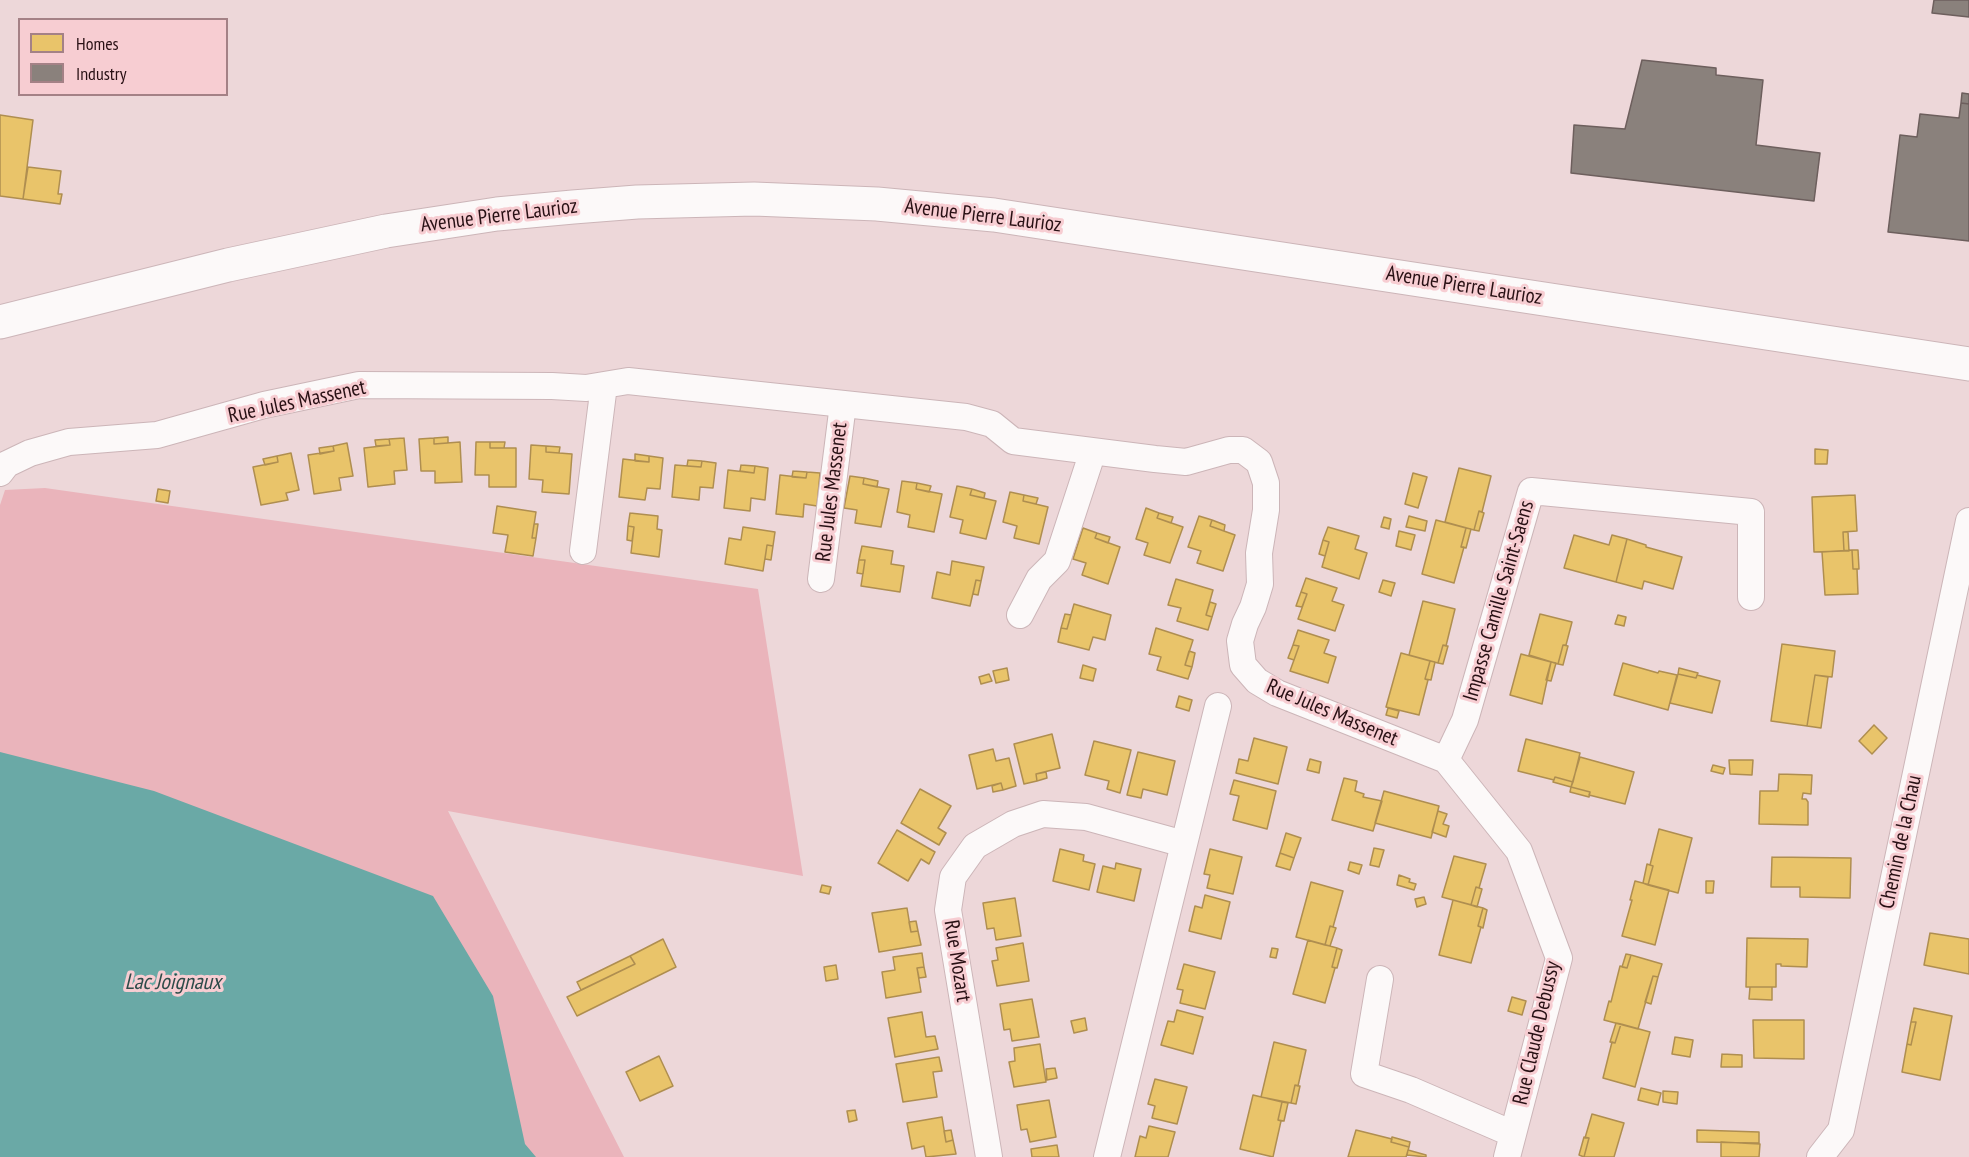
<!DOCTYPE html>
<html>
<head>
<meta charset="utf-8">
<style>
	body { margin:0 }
	#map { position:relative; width:1969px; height:1157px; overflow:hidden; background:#edd7d9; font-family:"PT Sans Narrow",sans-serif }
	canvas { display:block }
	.legend { position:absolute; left:18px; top:18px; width:210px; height:78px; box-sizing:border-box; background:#f7cdd2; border:2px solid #a48186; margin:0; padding:8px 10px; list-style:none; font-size:18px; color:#281014 }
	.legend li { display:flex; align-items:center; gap:12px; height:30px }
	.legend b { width:30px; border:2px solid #a48186 }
</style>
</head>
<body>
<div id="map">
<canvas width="1969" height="1157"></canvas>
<ul class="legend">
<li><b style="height:16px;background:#e9c46a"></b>Homes</li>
<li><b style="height:16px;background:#8a817c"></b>Industry</li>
</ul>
</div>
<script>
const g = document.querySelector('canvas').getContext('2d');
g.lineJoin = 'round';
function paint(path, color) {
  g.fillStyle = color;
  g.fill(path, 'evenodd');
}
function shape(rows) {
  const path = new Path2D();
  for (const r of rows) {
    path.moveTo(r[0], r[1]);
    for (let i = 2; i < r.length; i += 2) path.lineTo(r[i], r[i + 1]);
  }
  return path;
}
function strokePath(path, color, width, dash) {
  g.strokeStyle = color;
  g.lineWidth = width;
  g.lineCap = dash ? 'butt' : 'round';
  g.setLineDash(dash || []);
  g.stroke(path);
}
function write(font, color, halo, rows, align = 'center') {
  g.font = font + ' "PT Sans Narrow",sans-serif';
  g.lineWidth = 6;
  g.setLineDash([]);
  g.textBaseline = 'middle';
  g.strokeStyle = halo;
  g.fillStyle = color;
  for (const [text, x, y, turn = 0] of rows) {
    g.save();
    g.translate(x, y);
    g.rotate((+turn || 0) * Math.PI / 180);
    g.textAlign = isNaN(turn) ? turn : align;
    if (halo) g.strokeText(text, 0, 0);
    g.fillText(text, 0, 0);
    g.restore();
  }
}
paint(shape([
	[45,488,758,589,803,876,448,811,624,1157,0,1157,0,505,5,490]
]), '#eab4bb');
paint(shape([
	[0,752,154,791,433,896,493,996,525,1144,536,1157,0,1157]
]), '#6aa9a6');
const homes = shape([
	[0,115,33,120,23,199,0,196,0,115],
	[28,167,61,171,58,194,62,194,60,204,23,199,28,167],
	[448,437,448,443,434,444,434,438,448,437],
	[404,438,407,470,394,471,395,484,368,487,364,448,390,445,389,439,404,438],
	[434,438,434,444,460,442,462,482,435,483,435,471,421,471,419,439,434,438],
	[389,439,390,445,376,446,375,440,389,439],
	[476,442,490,442,490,448,516,448,516,487,489,487,489,475,475,475,476,442],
	[490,442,505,442,504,448,490,448,490,442],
	[347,443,353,476,339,478,341,490,314,494,308,455,334,451,333,446,347,443],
	[531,445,546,446,546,452,572,454,569,494,542,492,543,480,529,479,531,445],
	[333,446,334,451,320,454,319,448,333,446],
	[546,446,560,447,559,453,546,452,546,446],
	[1815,449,1828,450,1827,464,1815,464,1815,449],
	[291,453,299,490,286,493,288,500,261,505,253,467,278,462,277,456,291,453],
	[635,454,649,456,649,462,635,461,635,454],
	[277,456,278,462,265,465,263,459,277,456],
	[649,456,663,458,660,489,647,488,645,500,619,497,623,459,649,462,649,456],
	[688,460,702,461,701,467,687,466,688,460],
	[702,461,716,463,713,488,700,487,699,500,672,497,675,465,701,467,702,461],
	[741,465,755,466,754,473,740,471,741,465],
	[755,466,768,468,765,500,751,498,750,511,724,508,728,470,754,473,755,466],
	[1459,468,1491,476,1482,512,1479,511,1474,530,1445,522,1459,468],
	[793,471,807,472,806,478,792,477,793,471],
	[807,472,820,473,817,506,804,504,803,517,776,514,780,475,806,478,807,472],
	[1413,473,1427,477,1418,508,1405,504,1413,473],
	[850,476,864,478,863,484,889,489,881,527,855,523,857,510,844,508,850,476],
	[864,478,878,481,877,487,863,484,864,478],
	[902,481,917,483,916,489,942,494,934,532,908,527,910,515,897,512,902,481],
	[917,483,931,486,929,492,916,489,917,483],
	[957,486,972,489,970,495,996,501,986,539,960,533,963,520,950,517,957,486],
	[158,489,170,491,168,503,156,501,158,489],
	[972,489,985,493,984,498,970,495,972,489],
	[1010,492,1024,495,1023,501,1048,507,1039,544,1014,538,1017,526,1003,522,1010,492],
	[1024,495,1038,498,1036,504,1023,501,1024,495],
	[1855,495,1857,531,1843,532,1844,551,1814,552,1812,497,1855,495],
	[497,506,536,512,532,538,536,538,533,556,505,552,508,535,493,533,497,506],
	[1146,508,1159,513,1157,518,1183,527,1170,563,1144,555,1148,543,1136,539,1146,508],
	[1479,511,1484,513,1479,531,1474,530,1479,511],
	[630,513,658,516,657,529,662,530,659,557,631,553,634,527,628,526,630,513],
	[1159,513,1173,517,1171,523,1157,518,1159,513],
	[1199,516,1212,520,1210,526,1235,535,1223,571,1197,563,1201,551,1188,547,1199,516],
	[1409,516,1427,521,1425,531,1406,527,1409,516],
	[1384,517,1391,519,1389,529,1381,527,1384,517],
	[1212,520,1225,525,1224,531,1210,526,1212,520],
	[1436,520,1466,528,1461,547,1464,547,1454,583,1422,574,1436,520],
	[534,524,538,524,536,538,532,538,534,524],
	[628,526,634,527,632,541,627,540,628,526],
	[743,527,775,532,773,546,767,545,763,571,725,564,729,538,741,540,743,527],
	[1328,527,1359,536,1355,549,1367,553,1359,579,1322,567,1329,542,1323,540,1328,527],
	[1083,528,1097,533,1095,538,1120,547,1108,584,1082,575,1086,563,1073,559,1083,528],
	[1466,528,1471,529,1466,548,1461,547,1466,528],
	[1399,531,1415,535,1411,550,1396,546,1399,531],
	[1843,532,1848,532,1849,551,1844,551,1843,532],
	[1097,533,1110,537,1108,543,1095,538,1097,533],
	[1574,535,1609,545,1612,535,1627,539,1616,582,1564,568,1574,535],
	[1627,539,1646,545,1646,547,1682,557,1673,589,1644,581,1642,589,1616,582,1627,539],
	[1323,540,1329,542,1325,556,1319,554,1323,540],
	[767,545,773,546,771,560,765,559,767,545],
	[862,546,893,551,891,564,904,566,900,592,861,586,865,560,859,560,862,546],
	[1852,550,1853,569,1857,569,1858,594,1825,595,1822,552,1852,550],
	[1852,550,1858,550,1859,569,1853,569,1852,550],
	[859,560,865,560,863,574,857,573,859,560],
	[952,561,984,567,981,581,976,580,970,606,932,598,937,572,950,575,952,561],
	[1306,578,1337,588,1332,601,1344,605,1335,631,1298,619,1307,594,1301,592,1306,578],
	[1176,579,1213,590,1206,615,1212,617,1208,630,1177,621,1181,608,1168,605,1176,579],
	[976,580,981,581,978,595,973,594,976,580],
	[1383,580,1395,583,1391,596,1379,592,1383,580],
	[1301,592,1307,594,1302,607,1296,606,1301,592],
	[1423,601,1455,609,1446,646,1443,645,1438,663,1409,655,1423,601],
	[1210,602,1216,604,1212,617,1206,615,1210,602],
	[1074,604,1111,615,1105,640,1093,637,1089,650,1058,642,1061,628,1067,629,1074,604],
	[1065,614,1071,615,1067,629,1061,628,1065,614],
	[1540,614,1572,622,1566,645,1563,645,1558,664,1529,655,1540,614],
	[1618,615,1626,617,1624,626,1615,624,1618,615],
	[1156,628,1193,640,1185,665,1192,667,1188,679,1157,670,1161,657,1149,654,1156,628],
	[1298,630,1329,640,1324,653,1336,657,1328,683,1290,671,1299,646,1293,645,1298,630],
	[1782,644,1835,651,1832,677,1815,675,1807,726,1771,721,1782,644],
	[1293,645,1299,646,1294,660,1288,658,1293,645],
	[1443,645,1448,646,1443,664,1438,663,1443,645],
	[1563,645,1568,646,1563,665,1558,664,1563,645],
	[1189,651,1195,653,1192,667,1185,665,1189,651],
	[1401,653,1430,661,1425,679,1428,680,1419,715,1386,707,1401,653],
	[1521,654,1551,662,1542,704,1510,695,1521,654],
	[1430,661,1435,662,1431,680,1425,679,1430,661],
	[1551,662,1556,663,1551,681,1546,680,1551,662],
	[1623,663,1658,673,1659,671,1677,675,1668,710,1614,695,1623,663],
	[1083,665,1096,669,1093,681,1080,678,1083,665],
	[1007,668,1009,680,996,683,993,671,1007,668],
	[1679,668,1698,673,1696,678,1678,674,1679,668],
	[989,674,992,681,981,684,979,677,989,674],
	[1678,674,1696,678,1697,675,1720,681,1712,713,1670,703,1678,674],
	[1815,675,1828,677,1821,728,1807,726,1815,675],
	[1179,696,1192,700,1189,711,1176,707,1179,696],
	[1388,708,1399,711,1397,718,1386,715,1388,708],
	[1874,725,1887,738,1872,754,1859,741,1874,725],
	[1052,734,1060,768,1036,774,1037,781,1024,784,1014,744,1052,734],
	[1254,738,1287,747,1278,784,1236,773,1239,759,1248,761,1254,738],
	[1526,739,1580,753,1573,782,1555,777,1554,780,1518,771,1526,739],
	[1094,741,1131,750,1120,793,1107,789,1109,781,1085,775,1094,741],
	[993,749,996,761,1009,758,1016,786,1003,790,1001,783,977,789,969,755,993,749],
	[1138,752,1175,761,1167,795,1143,789,1141,798,1127,795,1138,752],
	[1580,757,1634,772,1625,804,1589,795,1590,792,1571,787,1580,757],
	[1310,759,1321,762,1319,773,1307,770,1310,759],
	[1729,760,1753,760,1752,775,1730,774,1729,760],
	[1713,765,1725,768,1723,774,1711,771,1713,765],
	[1046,772,1047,778,1037,781,1036,774,1046,772],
	[1779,774,1812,775,1811,794,1803,793,1802,799,1806,799,1808,802,1808,825,1759,824,1760,791,1778,791,1779,774],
	[1555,777,1573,782,1571,787,1553,782,1555,777],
	[1344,778,1357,781,1355,791,1364,794,1363,797,1382,801,1373,831,1332,820,1344,778],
	[1234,780,1276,791,1267,829,1233,820,1239,796,1230,794,1234,780],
	[1001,783,1003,790,993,792,992,786,1001,783],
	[1571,787,1590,792,1589,797,1570,792,1571,787],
	[920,789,951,806,938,828,946,833,939,845,901,823,920,789],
	[1384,791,1439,806,1431,838,1375,823,1384,791],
	[1438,811,1447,814,1443,824,1449,826,1446,837,1432,832,1438,811],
	[1659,829,1692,838,1678,893,1648,885,1653,866,1650,865,1659,829],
	[897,830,935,852,929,864,921,859,908,881,878,863,897,830],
	[1286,833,1301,838,1294,858,1280,853,1286,833],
	[1374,848,1384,850,1379,867,1370,865,1374,848],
	[1060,849,1084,855,1083,861,1095,864,1089,890,1053,881,1060,849],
	[1210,849,1242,857,1233,894,1207,888,1210,875,1204,874,1210,849],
	[1280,853,1294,858,1290,870,1276,866,1280,853],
	[1454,856,1486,864,1479,888,1476,887,1471,905,1442,897,1454,856],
	[1772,857,1851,858,1850,898,1800,897,1800,887,1771,887,1772,857],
	[1350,862,1362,865,1359,874,1348,870,1350,862],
	[1116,863,1141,869,1134,901,1097,892,1103,866,1115,869,1116,863],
	[1647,864,1653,866,1648,885,1643,883,1647,864],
	[1399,875,1410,879,1409,882,1416,884,1414,890,1397,885,1399,875],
	[1635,881,1669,890,1655,945,1622,936,1632,900,1630,900,1635,881],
	[1706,881,1714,881,1713,893,1706,893,1706,881],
	[1311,882,1343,891,1333,927,1330,926,1325,945,1296,937,1311,882],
	[822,885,831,887,829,894,820,892,822,885],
	[1476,887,1482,889,1477,907,1471,905,1476,887],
	[1205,895,1230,902,1221,939,1189,931,1195,906,1202,908,1205,895],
	[1424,897,1426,904,1417,907,1415,899,1424,897],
	[1015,898,1021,936,996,940,994,928,987,929,983,903,1015,898],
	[1453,900,1483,908,1478,926,1481,927,1471,963,1439,955,1453,900],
	[907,908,911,932,918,931,921,945,879,952,872,913,907,908],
	[1483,908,1487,910,1483,928,1478,926,1483,908],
	[916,921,918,931,911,932,909,922,916,921],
	[1330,926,1336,928,1330,946,1325,945,1330,926],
	[1930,933,1969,939,1969,974,1924,965,1930,933],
	[1747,938,1808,939,1807,967,1781,966,1781,964,1776,964,1776,987,1746,987,1747,938],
	[663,939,676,967,577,1016,567,997,635,964,630,956,663,939],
	[1308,940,1337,948,1332,967,1335,968,1325,1003,1293,994,1308,940],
	[1023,943,1029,981,997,986,992,961,998,960,996,948,1023,943],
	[1272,948,1278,949,1276,958,1270,957,1272,948],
	[1337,948,1342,950,1337,968,1332,967,1337,948],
	[922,953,924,967,917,968,921,992,886,998,882,972,895,970,893,957,922,953],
	[1626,954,1631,955,1627,968,1622,967,1626,954],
	[1631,955,1662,964,1658,977,1653,976,1638,1029,1604,1020,1609,1001,1611,1002,1620,966,1627,968,1631,955],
	[630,956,635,964,581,990,577,982,630,956],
	[1184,964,1215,972,1205,1009,1180,1003,1183,990,1177,989,1184,964],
	[836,965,838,979,826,981,824,967,836,965],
	[924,967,926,977,919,978,917,968,924,967],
	[1653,976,1658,977,1651,1004,1645,1002,1653,976],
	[1750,987,1772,987,1772,1000,1749,999,1750,987],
	[1512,997,1526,1001,1522,1015,1508,1011,1512,997],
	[1032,999,1039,1037,1012,1041,1010,1029,1004,1030,1000,1004,1032,999],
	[1914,1008,1952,1016,1940,1080,1902,1072,1907,1044,1911,1045,1916,1022,1911,1022,1914,1008],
	[1177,1010,1203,1017,1193,1054,1161,1045,1168,1021,1174,1022,1177,1010],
	[922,1012,926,1037,935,1036,938,1049,895,1057,888,1018,922,1012],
	[1085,1018,1087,1030,1074,1033,1071,1021,1085,1018],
	[1753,1020,1804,1020,1804,1059,1754,1058,1753,1020],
	[1911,1022,1916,1022,1911,1045,1907,1044,1911,1022],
	[1616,1023,1621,1024,1615,1043,1610,1042,1616,1023],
	[1621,1024,1650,1032,1635,1087,1603,1078,1612,1042,1615,1043,1621,1024],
	[1675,1037,1693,1040,1690,1057,1672,1054,1675,1037],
	[1274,1042,1306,1050,1298,1086,1295,1085,1291,1103,1261,1097,1274,1042],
	[1040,1044,1046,1082,1014,1087,1009,1062,1015,1061,1014,1048,1040,1044],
	[1722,1054,1742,1055,1742,1067,1721,1067,1722,1054],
	[659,1056,673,1086,640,1101,626,1072,659,1056],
	[939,1057,942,1071,933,1072,937,1097,903,1102,896,1064,939,1057],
	[1055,1068,1057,1078,1047,1080,1046,1069,1055,1068],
	[1155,1079,1187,1087,1177,1124,1152,1118,1155,1106,1148,1104,1155,1079],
	[1295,1085,1300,1086,1296,1104,1291,1103,1295,1085],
	[1641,1088,1661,1093,1658,1105,1638,1100,1641,1088],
	[1663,1091,1678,1092,1677,1104,1663,1102,1663,1091],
	[1253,1095,1282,1102,1278,1120,1281,1121,1273,1157,1240,1149,1253,1095],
	[1049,1100,1056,1137,1030,1142,1027,1129,1021,1130,1017,1105,1049,1100],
	[1282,1102,1288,1103,1284,1121,1278,1120,1282,1102],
	[855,1110,857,1120,849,1122,847,1111,855,1110],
	[1592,1114,1624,1123,1614,1157,1584,1157,1589,1138,1585,1138,1592,1114],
	[942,1117,946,1142,953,1140,956,1154,926,1157,924,1146,912,1149,907,1123,942,1117],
	[1149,1126,1175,1132,1168,1157,1135,1157,1140,1136,1146,1138,1149,1126],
	[951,1130,953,1140,946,1142,944,1131,951,1130],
	[1356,1130,1392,1139,1391,1142,1409,1147,1406,1157,1348,1157,1356,1130],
	[1697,1130,1759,1132,1759,1143,1697,1142,1697,1130],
	[1392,1137,1410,1142,1409,1147,1391,1142,1392,1137],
	[1584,1137,1589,1138,1584,1157,1579,1155,1584,1137],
	[1721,1142,1760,1144,1759,1157,1721,1157,1721,1142],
	[1057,1145,1059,1157,1032,1157,1031,1149,1057,1145],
	[1408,1150,1426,1155,1426,1157,1407,1155,1408,1150]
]);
paint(homes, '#e9c46a');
strokePath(homes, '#af8e50', 1.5);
const industry = shape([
	[1934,0,1969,0,1969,17,1932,13,1934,0],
	[1642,60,1716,68,1716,75,1763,80,1756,145,1820,153,1814,201,1571,173,1574,125,1625,129,1642,60],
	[1962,93,1969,94,1969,104,1961,103,1962,93],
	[1961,103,1969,104,1969,241,1888,232,1900,135,1917,137,1920,114,1959,118,1961,103]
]);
paint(industry, '#8a817c');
strokePath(industry, '#6d5f5d', 1.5);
const minor = shape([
	[0,473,7,464,30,453,69,442,157,435,264,405,359,385,552,386,586,388,628,381,966,417,992,424,1013,441,1155,459,1186,462,1229,450,1243,450,1259,462,1266,483,1266,510,1259,553,1260,584,1253,607,1245,624,1240,641,1243,665,1257,681,1277,693,1446,760,1519,851,1559,958,1507,1157],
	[583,551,604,385],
	[821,579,843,404],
	[1020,615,1039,579,1057,561,1093,451],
	[1446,760,1465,720,1531,491,1751,512,1751,597],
	[1380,979,1364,1074,1411,1090,1513,1134],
	[989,1157,948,910,953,877,975,846,1013,824,1043,814,1086,817,1184,844],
	[1107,1157,1218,706],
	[1820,1157,1841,1130,1969,521]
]);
const primary = shape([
	[0,322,228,265,386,231,497,214,573,207,637,202,754,199,877,204,994,215,1969,364]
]);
strokePath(minor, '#ccb5b8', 28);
strokePath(primary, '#ccb5b8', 35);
strokePath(minor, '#fcf9f9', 26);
strokePath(primary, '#fcf9f9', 33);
write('21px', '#281014', '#f7cdd2', [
	["Avenue Pierre Laurioz",499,216,-7],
	["Avenue Pierre Laurioz",983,216,7],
	["Avenue Pierre Laurioz",1464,286,9],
	["Rue Jules Massenet",297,402,-12],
	["Rue Jules Massenet",832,492,-83],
	["Impasse Camille Saint-Saens",1499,601,-74],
	["Rue Jules Massenet",1332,713,23],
	["Chemin de la Chau",1901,842,-78],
	["Rue Mozart",957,961,81],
	["Rue Claude Debussy",1537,1033,-77]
]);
write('italic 22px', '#2d4b49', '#f7cdd2', [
	["Lac Joignaux",173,983]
]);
</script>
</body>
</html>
